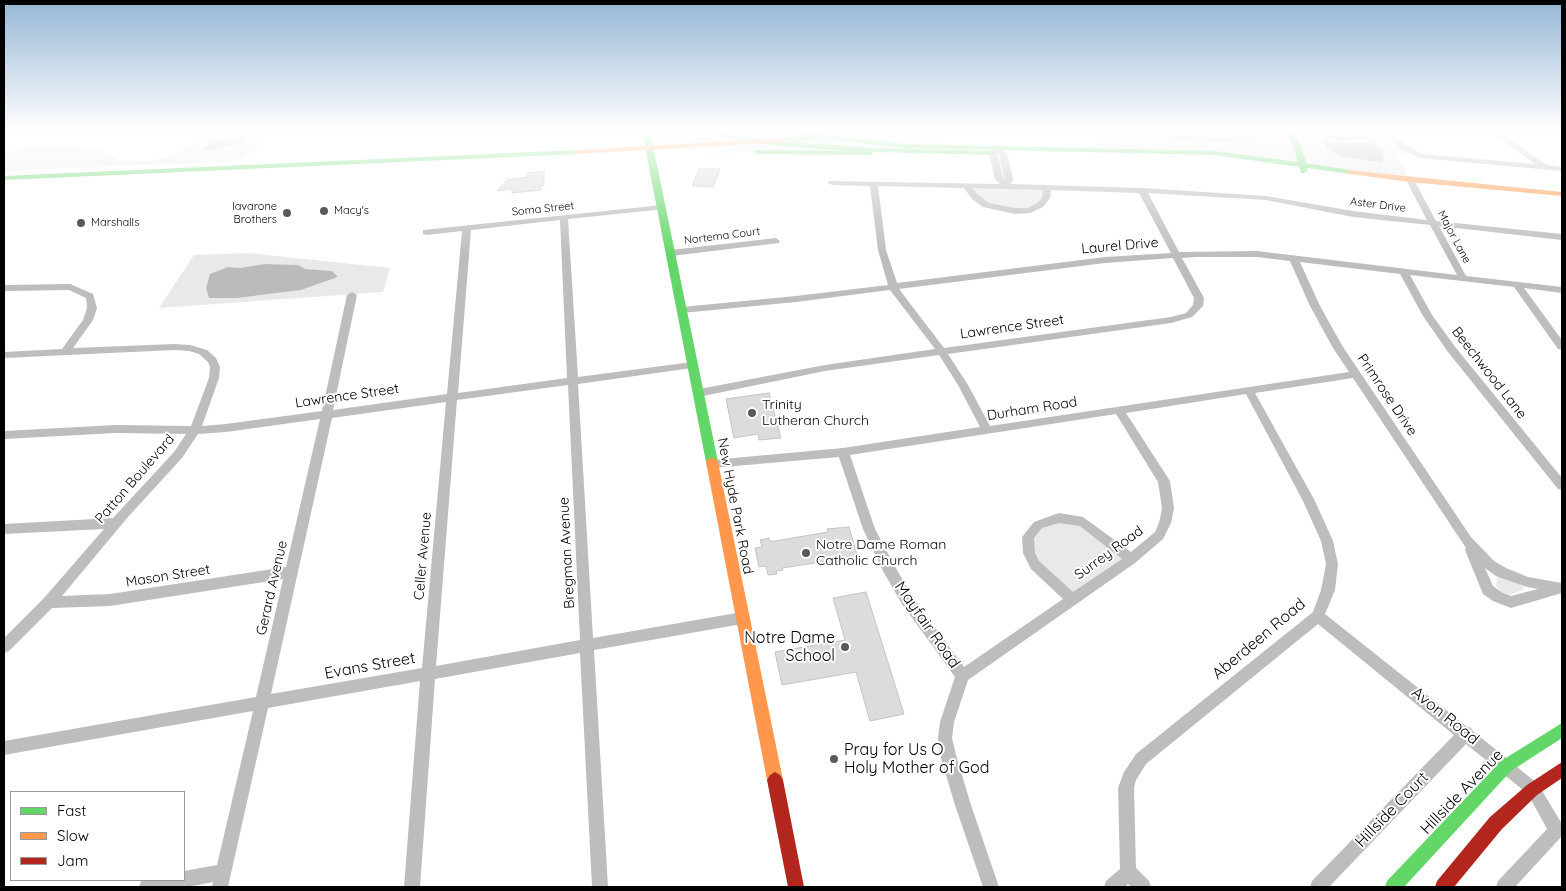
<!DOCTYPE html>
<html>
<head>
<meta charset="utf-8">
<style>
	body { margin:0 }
	#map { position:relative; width:1566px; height:891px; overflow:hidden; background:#fff; font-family:Quicksand,sans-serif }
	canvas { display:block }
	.frame { position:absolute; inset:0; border:5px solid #000; pointer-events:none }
	.legend { position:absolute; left:10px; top:791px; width:175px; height:90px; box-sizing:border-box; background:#fff; border:1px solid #999; margin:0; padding:6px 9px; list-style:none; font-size:15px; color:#000 }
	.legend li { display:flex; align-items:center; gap:10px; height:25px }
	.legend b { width:25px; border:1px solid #999 }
</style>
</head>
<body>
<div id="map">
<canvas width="1566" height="891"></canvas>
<div class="frame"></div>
<ul class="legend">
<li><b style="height:6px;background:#63d668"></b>Fast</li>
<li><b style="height:6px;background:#ff974d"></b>Slow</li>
<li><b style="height:6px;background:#b3261e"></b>Jam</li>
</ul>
</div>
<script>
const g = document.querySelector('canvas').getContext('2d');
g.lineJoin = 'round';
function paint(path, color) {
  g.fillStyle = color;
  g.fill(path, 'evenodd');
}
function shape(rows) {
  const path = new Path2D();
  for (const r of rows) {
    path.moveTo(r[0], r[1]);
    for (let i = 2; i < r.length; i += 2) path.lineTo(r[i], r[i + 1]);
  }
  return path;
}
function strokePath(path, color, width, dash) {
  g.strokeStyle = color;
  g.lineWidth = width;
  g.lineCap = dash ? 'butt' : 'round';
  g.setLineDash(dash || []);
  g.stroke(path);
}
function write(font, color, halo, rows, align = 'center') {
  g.font = font + ' Quicksand,sans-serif';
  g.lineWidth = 4;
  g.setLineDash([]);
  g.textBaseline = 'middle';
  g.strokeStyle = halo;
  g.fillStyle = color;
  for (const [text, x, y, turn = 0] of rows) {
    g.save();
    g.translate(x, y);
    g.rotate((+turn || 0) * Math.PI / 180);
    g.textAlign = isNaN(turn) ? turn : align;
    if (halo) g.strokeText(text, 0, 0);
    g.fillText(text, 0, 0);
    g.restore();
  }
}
paint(shape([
	[213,131,262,131,267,133,264,139,249,154,242,159,230,162,39,169,4,172,4,154,22,147,56,145,79,146,100,150,121,161,146,161,166,158,176,154],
	[240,137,244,142,202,150,220,138],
	[646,131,928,131,942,147,914,149,704,153,757,143,650,149],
	[1107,131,1320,131,1324,137,1335,141,1367,139,1362,131,1388,131,1402,146,1409,151,1397,157,1410,180,1225,154,1098,150],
	[1323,142,1375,143,1381,162,1343,157,1327,149],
	[993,153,1002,153,1008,186,1047,187,1046,198,1024,211,986,205,967,186,1007,186,999,179],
	[248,253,390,268,383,292,159,308,194,255],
	[265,264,298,265,305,269,338,277,301,290,254,296,210,274,228,267,240,268],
	[1076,520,1131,559,1072,599,1035,565,1028,537,1038,525],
	[1498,576,1520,584,1524,589,1510,595,1504,594,1496,586]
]), '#e9e9e9');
paint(shape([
	[1150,131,1256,131,1256,136,1248,141,1211,143,1181,140,1159,135],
	[1320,131,1362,131,1368,139,1335,141,1324,137],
	[240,137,247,140,235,145,202,151,211,142,217,140],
	[1323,142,1375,143,1383,152,1384,159,1381,162,1343,157,1327,149],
	[265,264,298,265,305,269,332,271,338,277,301,290,237,298,209,298,206,288,210,274,228,267,240,268]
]), '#bbb');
const building = shape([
	[699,169,720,169,713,187,692,186,699,169],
	[544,171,544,185,541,186,541,190,512,193,512,189,497,191,507,180,527,177,527,173,544,171],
	[769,393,781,438,759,440,758,434,734,438,726,399,769,393],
	[849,527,858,558,845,560,846,562,836,564,835,561,828,562,828,561,782,568,783,570,776,571,777,574,768,575,766,566,759,567,755,548,762,547,760,540,769,538,769,541,775,541,828,532,827,529,849,527],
	[866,592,904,714,870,721,856,672,782,685,775,652,845,640,833,598,866,592]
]);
paint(building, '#dcdcdc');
strokePath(building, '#c4c4c4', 1);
paint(shape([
	[1384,131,1392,131,1405,144,1422,154,1535,164,1490,131,1499,131,1546,165,1562,167,1562,171,1420,158,1399,148,1384,131],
	[993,146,999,146,1007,153,1013,179,1011,184,1142,188,1266,196,1353,211,1427,220,1406,180,1410,178,1414,180,1436,221,1562,234,1562,240,1439,226,1466,276,1562,287,1562,293,1524,288,1562,340,1562,350,1558,349,1514,287,1410,275,1432,315,1456,348,1562,478,1562,490,1558,489,1448,352,1423,316,1400,274,1300,262,1320,306,1343,347,1471,537,1494,561,1506,568,1528,577,1562,583,1562,593,1511,608,1493,601,1483,594,1465,550,1466,548,1353,378,1255,393,1315,501,1333,541,1338,564,1335,590,1325,614,1466,726,1471,728,1473,731,1538,784,1562,824,1562,836,1515,887,1496,887,1498,881,1547,829,1528,794,1466,744,1329,887,1310,887,1312,881,1454,735,1318,624,1146,764,1136,780,1134,788,1136,868,1149,881,1151,887,1132,887,1128,884,1125,887,1104,887,1106,881,1120,869,1118,788,1124,772,1136,754,1313,612,1321,590,1326,564,1321,541,1303,501,1246,394,1126,413,1170,481,1174,508,1171,523,1163,539,1135,563,968,680,954,722,952,738,956,755,971,805,999,887,983,887,955,805,940,755,938,738,940,722,955,677,902,604,883,571,863,529,839,457,712,468,708,467,706,464,708,461,712,460,843,448,980,427,958,385,939,355,825,371,698,397,693,393,694,390,825,365,935,349,890,290,796,302,682,313,677,310,682,307,796,296,888,285,878,250,870,186,832,185,828,183,829,181,1000,184,995,179,989,153,993,146],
	[997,153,999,154,1005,180,1003,178,997,153],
	[878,186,964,188,972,199,983,207,1015,214,1030,213,1043,207,1050,198,1051,190,1139,193,1171,253,1105,257,897,283,886,250,878,186],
	[973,188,1043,190,1042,198,1037,203,1028,208,1015,208,989,203,978,195,973,188],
	[1148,193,1266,200,1353,217,1430,225,1457,275,1257,251,1179,252,1148,193],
	[1196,257,1257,257,1290,261,1310,306,1333,348,1349,372,990,426,968,385,948,354,1171,323,1192,317,1203,306,1204,298,1182,258,1196,257],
	[1173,258,1194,298,1193,305,1186,313,1171,317,944,348,899,289,1105,263,1173,258],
	[1116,414,1158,482,1162,508,1159,523,1155,532,1131,552,1083,517,1059,513,1034,522,1022,537,1023,553,1031,569,1063,599,964,667,912,596,893,563,875,529,850,455,1116,414],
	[1059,523,1080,526,1122,559,1073,592,1039,561,1035,553,1034,538,1042,528,1059,523],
	[1485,568,1496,576,1527,587,1538,589,1511,596,1503,593,1493,586,1485,568],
	[662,205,665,205,665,209,568,219,578,377,692,362,697,365,692,368,578,384,593,638,742,612,747,614,749,618,747,622,742,624,594,650,608,887,592,887,580,653,435,679,420,887,404,887,420,681,268,708,228,887,212,887,213,882,188,887,139,887,141,881,144,880,184,880,184,871,217,865,253,711,4,755,4,741,256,697,283,579,110,606,52,608,9,651,4,653,4,638,44,598,104,529,4,534,4,524,113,518,174,452,186,434,116,433,4,439,4,431,116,425,191,426,209,378,210,367,208,362,199,354,189,351,174,350,4,358,4,352,62,349,83,320,87,308,86,298,69,290,4,291,4,285,70,284,93,294,97,308,93,320,73,348,174,344,190,345,207,350,216,358,220,367,219,378,202,426,226,424,322,411,347,295,352,292,357,295,333,410,447,394,462,231,426,235,423,234,423,230,662,205],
	[560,220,567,378,458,393,471,230,560,220],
	[568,385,580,640,436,666,457,400,568,385],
	[446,402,422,668,271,694,332,418,446,402],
	[320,419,286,567,110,594,62,596,128,517,182,458,198,434,226,432,320,419],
	[776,238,780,241,779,243,671,256,667,253,671,250,776,238]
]), '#bdbdbd');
paint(shape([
	[642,131,650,131,718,462,716,465,712,466,708,465,706,462,642,131],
	[709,131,720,131,731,135,784,142,781,140,782,138,802,136,778,131,796,131,905,144,1214,151,1298,162,1293,145,1285,131,1293,131,1301,145,1306,163,1350,170,1354,172,1350,174,1307,168,1308,171,1304,173,1301,173,1299,167,1214,155,905,148,824,139,787,142,876,148,993,151,997,153,993,155,872,152,872,155,869,155,758,154,754,152,755,150,848,151,781,146,730,139,709,131],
	[576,150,579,150,579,154,4,180,4,176,576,150],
	[1562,723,1562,738,1511,771,1404,887,1385,887,1387,881,1501,761,1562,723]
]), '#63d668');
paint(shape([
	[785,138,789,140,788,142,576,154,572,152,576,150,785,138],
	[1347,170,1562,192,1562,196,1410,182,1350,174,1347,174,1347,170],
	[712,458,716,459,718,462,783,780,780,785,775,788,770,785,767,780,706,462,708,459,712,458]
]), '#ff974d');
paint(shape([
	[1562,762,1562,778,1537,795,1502,829,1454,887,1435,887,1437,881,1490,817,1527,785,1562,762],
	[775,772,780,775,783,780,804,887,788,887,767,780,770,775,775,772]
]), '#b3261e');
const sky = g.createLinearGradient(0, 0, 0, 256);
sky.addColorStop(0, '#96b7d6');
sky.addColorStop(0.51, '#fff');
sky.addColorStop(1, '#ffffff00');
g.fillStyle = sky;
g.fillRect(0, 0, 1566, 256);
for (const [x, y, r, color] of [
	[324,211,5,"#595959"],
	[287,213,5,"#595959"],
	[81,223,5,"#595959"],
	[752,413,5,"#595959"],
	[806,553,5,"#595959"],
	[845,647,5,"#595959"],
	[834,759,5,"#595959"]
]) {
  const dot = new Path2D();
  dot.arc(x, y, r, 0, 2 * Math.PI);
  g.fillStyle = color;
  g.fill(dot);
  strokePath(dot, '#fff', 2);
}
write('11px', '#000', '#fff', [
	["Aster Drive",1378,205,7],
	["Soma Street",543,209,-6],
	["Nortema Court",722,236,-7],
	["Major Lane",1454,237,62]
]);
write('11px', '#000', '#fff', [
	["Iavarone",277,207,"right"],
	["Brothers",277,220,"right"],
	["Macy's",334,211],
	["Marshalls",91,223]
], 'left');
write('14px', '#000', '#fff', [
	["Laurel Drive",1120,246,-5],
	["Lawrence Street",1012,327,-8],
	["Beechwood Lane",1489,373,52],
	["Primrose Drive",1387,395,56],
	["Lawrence Street",347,396,-8],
	["Durham Road",1032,409,-9],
	["Patton Boulevard",135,479,-49],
	["New Hyde Park Road",735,506,79],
	["Bregman Avenue",567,553,-93],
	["Surrey Road",1109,553,-36],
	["Celler Avenue",423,556,-85],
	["Mason Street",168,576,-9],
	["Gerard Avenue",272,588,-77]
]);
write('14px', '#000', '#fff', [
	["Trinity",762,405],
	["Lutheran Church",762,421],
	["Notre Dame Roman",816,545],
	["Catholic Church",816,561]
], 'left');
write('16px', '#000', '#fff', [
	["Mayfair Road",927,625,55],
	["Aberdeen Road",1259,639,-40],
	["Evans Street",370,666,-10],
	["Avon Road",1445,716,39],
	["Hillside Avenue",1462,792,-46],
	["Hillside Court",1392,810,-46]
]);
write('16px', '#000', '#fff', [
	["Notre Dame",835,638],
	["School",835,656],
	["Pray for Us O",844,750,"left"],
	["Holy Mother of God",844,768,"left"]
], 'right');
</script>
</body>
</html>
